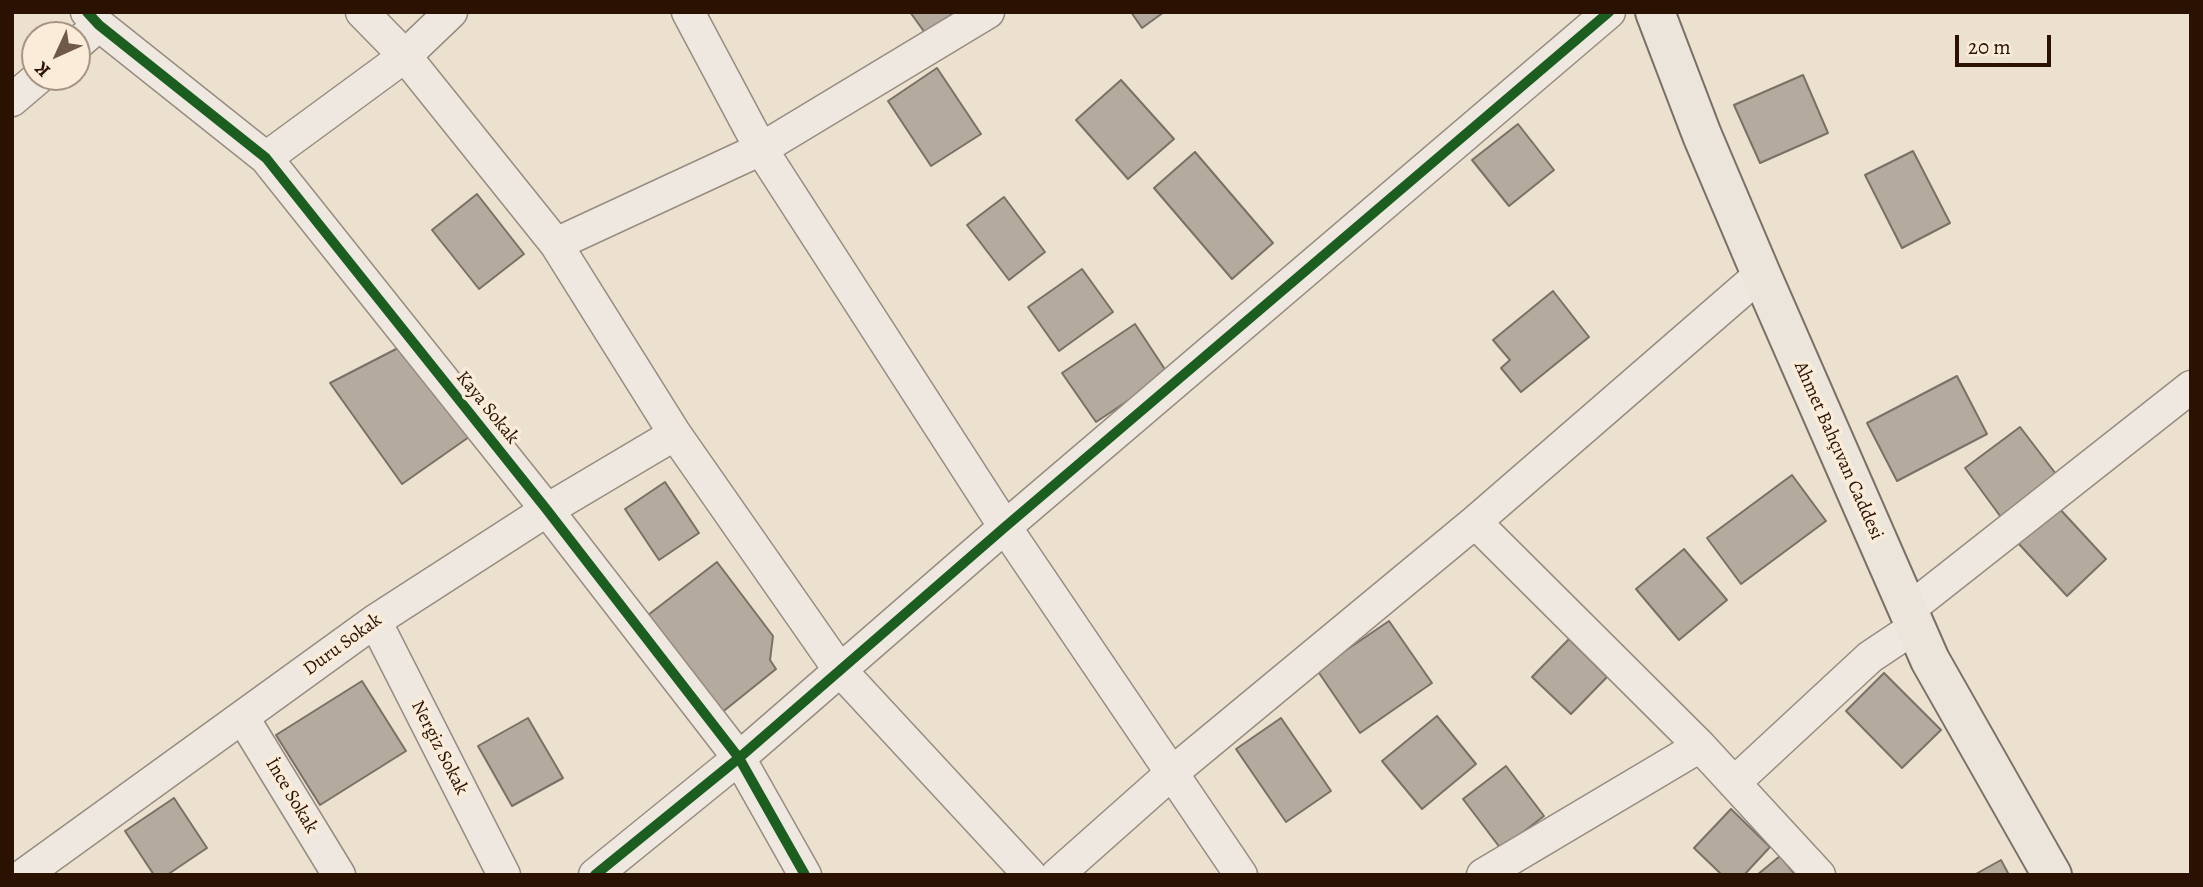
<!DOCTYPE html>
<html>
<head>
<meta charset="utf-8">
<style>
	body { margin:0 }
	#map { position:relative; width:2203px; height:887px; overflow:hidden; background:#ece0cf; font-family:Alegreya,serif }
	canvas { display:block }
	.frame { position:absolute; inset:0; border:14px solid #2b1100; pointer-events:none }
	.north { position:absolute; left:21px; top:21px; width:70px; height:70px; box-sizing:border-box; background:#faecd8; border:2px solid #a79482; border-radius:50%; rotate:225deg; font-size:19px; font-weight:700; line-height:28px; text-align:center; color:#2b1100 }
	.north::after { content:''; display:block; margin:auto; width:24px; height:32px; background:#6f5948; clip-path:polygon(50% 0,100% 100%,50% 72%,0 100%) }
	.scale { position:absolute; left:1955px; top:35px; width:96px; height:32px; box-sizing:border-box; border:4px solid #2b1100; border-top:0; padding-left:9px; font-size:21px; line-height:24px; white-space:nowrap; color:#2b1100; -webkit-text-stroke:5px #faecd8; paint-order:stroke }
</style>
</head>
<body>
<div id="map">
<canvas width="2203" height="887"></canvas>
<div class="frame"></div>
<div class="north">K</div>
<div class="scale">20 m</div>
</div>
<script>
const g = document.querySelector('canvas').getContext('2d');
g.lineJoin = 'round';
function paint(path, color) {
  g.fillStyle = color;
  g.fill(path, 'evenodd');
}
function shape(rows) {
  const path = new Path2D();
  for (const r of rows) {
    path.moveTo(r[0], r[1]);
    for (let i = 2; i < r.length; i += 2) path.lineTo(r[i], r[i + 1]);
  }
  return path;
}
function strokePath(path, color, width, dash) {
  g.strokeStyle = color;
  g.lineWidth = width;
  g.lineCap = dash ? 'butt' : 'round';
  g.setLineDash(dash || []);
  g.stroke(path);
}
function write(font, color, halo, rows, align = 'center') {
  g.font = font + ' Alegreya,serif';
  g.lineWidth = 7;
  g.setLineDash([]);
  g.textBaseline = 'middle';
  g.strokeStyle = halo;
  g.fillStyle = color;
  for (const [text, x, y, turn = 0] of rows) {
    g.save();
    g.translate(x, y);
    g.rotate((+turn || 0) * Math.PI / 180);
    g.textAlign = isNaN(turn) ? turn : align;
    if (halo) g.strokeText(text, 0, 0);
    g.fillText(text, 0, 0);
    g.restore();
  }
}
const building = shape([
	[910,12,962,12,928,37,910,12],
	[1131,12,1164,12,1142,28,1131,12],
	[937,68,981,134,931,166,888,101,937,68],
	[1803,75,1828,133,1760,163,1734,105,1803,75],
	[1121,80,1174,139,1128,179,1076,120,1121,80],
	[1518,124,1554,170,1509,206,1472,160,1518,124],
	[1913,151,1950,223,1902,248,1865,175,1913,151],
	[1195,152,1273,243,1232,279,1154,188,1195,152],
	[477,194,524,254,479,289,432,230,477,194],
	[1004,197,1045,252,1009,280,967,225,1004,197],
	[1082,269,1113,312,1059,351,1028,307,1082,269],
	[1553,291,1589,337,1521,392,1501,368,1510,360,1493,340,1553,291],
	[1135,324,1168,374,1096,422,1062,373,1135,324],
	[400,347,469,437,402,484,330,383,400,347],
	[1957,376,1987,434,1897,481,1867,423,1957,376],
	[2020,427,2059,478,2003,520,1965,468,2020,427],
	[1792,475,1826,521,1741,584,1707,538,1792,475],
	[665,482,699,533,659,560,625,509,665,482],
	[2058,507,2106,559,2067,596,2018,543,2058,507],
	[1684,549,1727,600,1679,640,1636,589,1684,549],
	[717,562,773,636,770,660,776,669,720,714,648,615,717,562],
	[1389,621,1432,683,1360,733,1317,670,1389,621],
	[1569,639,1607,677,1571,714,1532,677,1569,639],
	[1884,673,1941,730,1902,768,1846,711,1884,673],
	[362,681,406,751,320,805,276,735,362,681],
	[1437,716,1476,764,1422,809,1382,761,1437,716],
	[528,718,563,778,512,806,478,746,528,718],
	[1281,718,1331,791,1286,822,1236,749,1281,718],
	[1506,766,1544,816,1501,849,1463,799,1506,766],
	[174,798,207,848,167,875,154,875,125,831,174,798],
	[1731,809,1770,847,1744,875,1722,875,1694,848,1731,809],
	[1780,856,1795,875,1757,875,1780,856],
	[2001,860,2009,875,1974,875,2001,860]
]);
paint(building, '#b4aa9e');
strokePath(building, '#7a7065', 2);
const minor = shape([
	[87,12,99,25,266,158,547,510,739,758,805,875],
	[362,12,405,56,556,244,675,434,839,669,1030,875],
	[688,12,761,149,1005,527,1241,875],
	[77,44,99,25],
	[12,100,39,77],
	[266,158,405,56,451,12],
	[556,244,761,149,988,12],
	[1475,522,1700,746,1819,875],
	[1908,610,2191,387],
	[375,621,504,875],
	[243,718,339,875],
	[1734,783,1870,657,1915,627],
	[24,875,375,621,547,510,675,434],
	[595,875,739,758,1005,527,1609,12],
	[1057,875,1173,772,1475,522,1761,274],
	[1483,875,1700,746]
]);
const major = shape([
	[1655,12,1702,135,1761,274,1930,660,2052,875]
]);
strokePath(minor, '#968c80', 35);
strokePath(major, '#7a7065', 42);
strokePath(minor, '#efe8e0', 32);
strokePath(major, '#ece5db', 38);
strokePath(shape([
	[87,12,99,25,266,158,547,510,739,758,805,875],
	[595,875,739,758,1005,527,1609,12]
]), '#1b5e20', 10);
write('19px', '#2b1100', '#faecd8', [
	["Kaya Sokak",487,408,51],
	["Ahmet Bahçıvan Caddesi",1838,451,66],
	["Duru Sokak",343,645,-36],
	["Nergiz Sokak",439,748,63],
	["İnce Sokak",291,796,59]
]);
</script>
</body>
</html>
